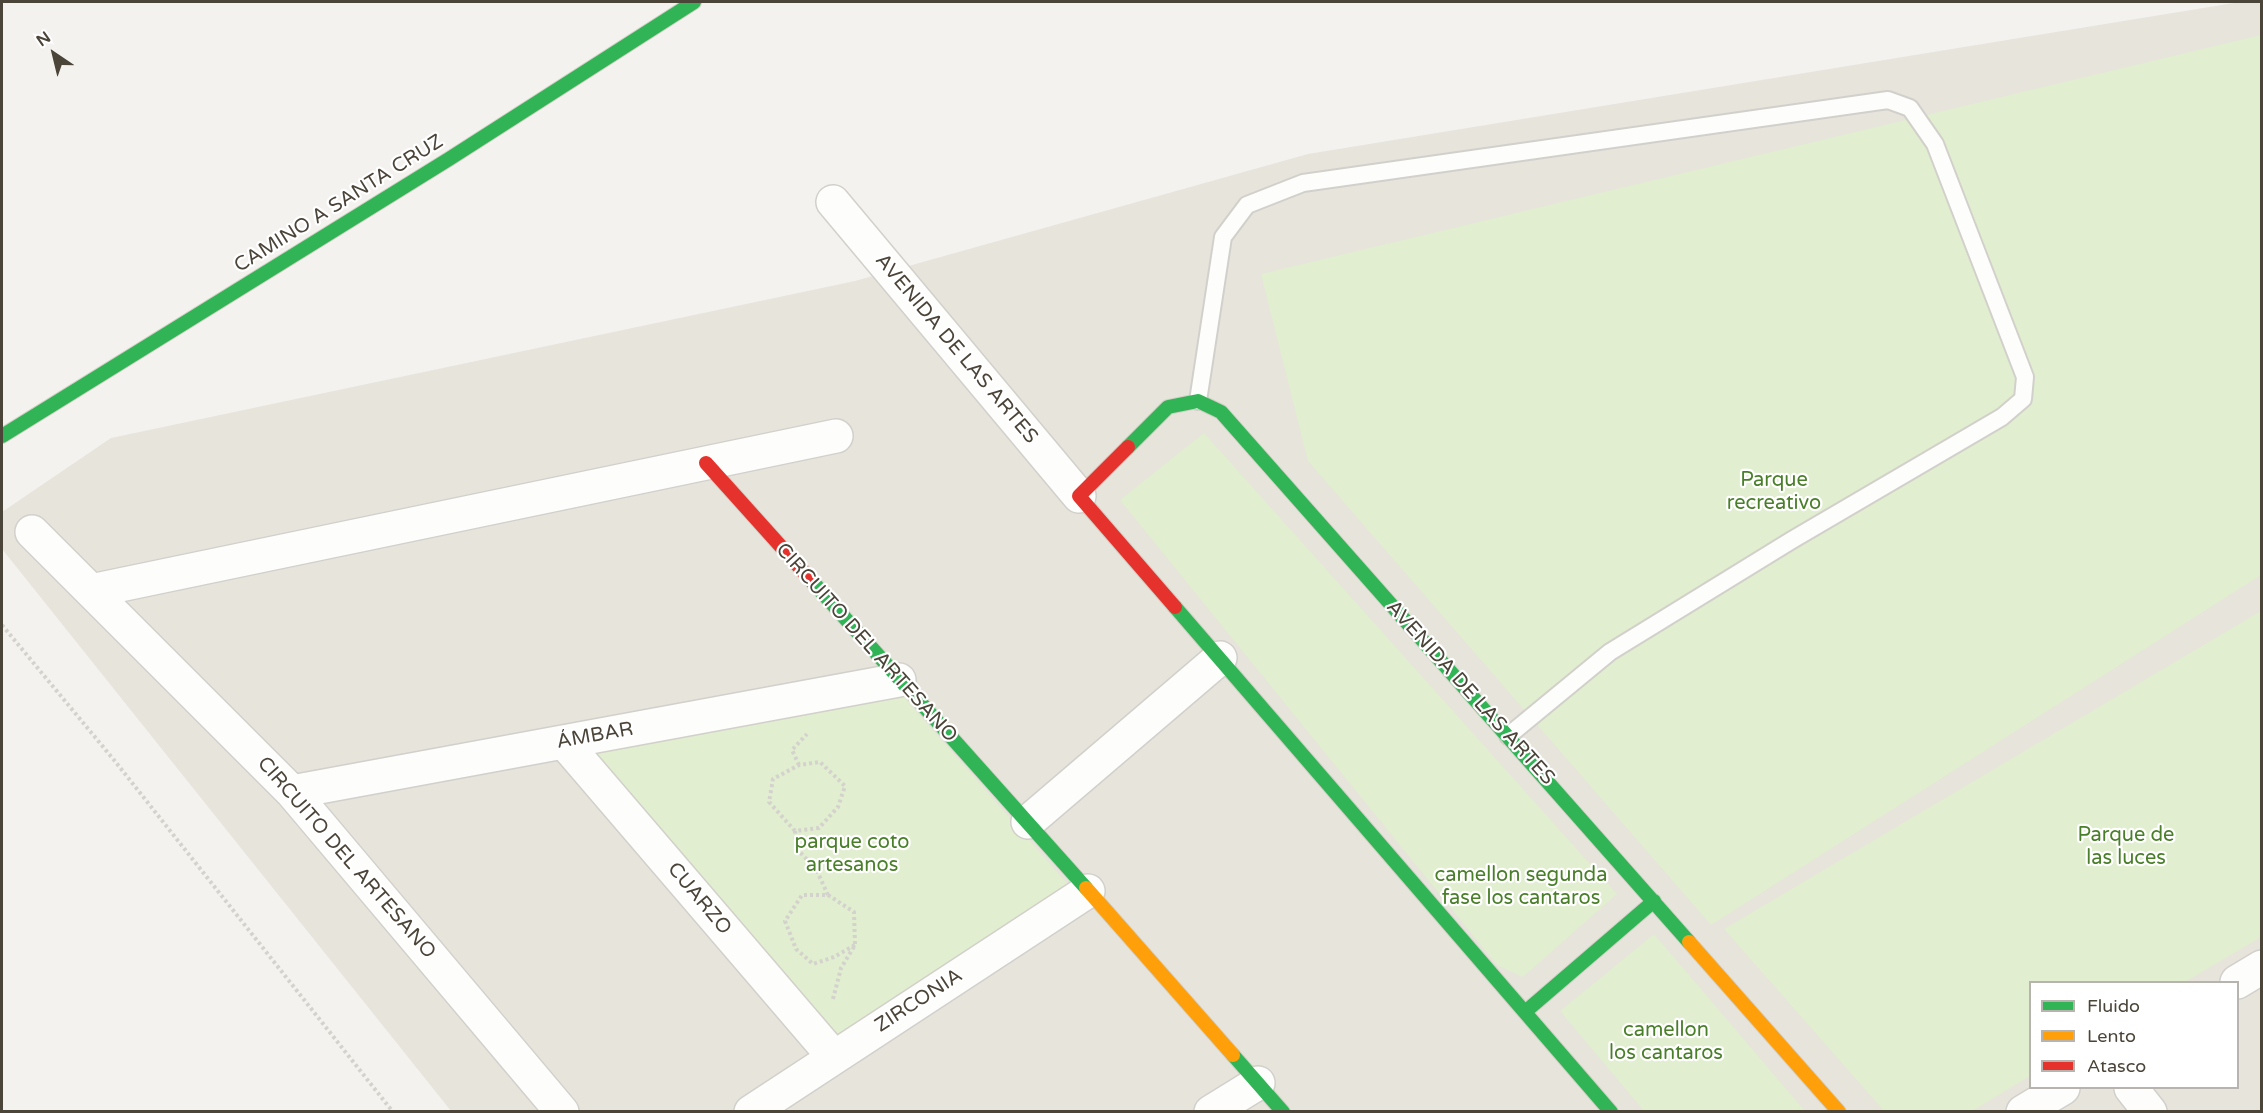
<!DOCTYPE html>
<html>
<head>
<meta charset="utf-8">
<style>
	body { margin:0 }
	#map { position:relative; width:2263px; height:1113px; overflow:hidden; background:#f4f2ee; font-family:"Varela Round",sans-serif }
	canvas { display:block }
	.frame { position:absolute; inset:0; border:3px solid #4b4439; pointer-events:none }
	.legend { position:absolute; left:2029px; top:981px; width:210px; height:108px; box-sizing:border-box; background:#fff; border:2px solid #b7b4b0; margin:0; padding:8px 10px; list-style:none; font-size:18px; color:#4b4439 }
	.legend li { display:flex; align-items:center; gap:12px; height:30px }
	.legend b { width:30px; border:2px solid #b7b4b0 }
	.north { position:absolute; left:24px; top:24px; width:60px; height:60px; -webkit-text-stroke:4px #fff; paint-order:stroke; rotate:325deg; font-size:16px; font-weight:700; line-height:24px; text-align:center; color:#4b4439 }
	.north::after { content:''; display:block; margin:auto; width:21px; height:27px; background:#4b4439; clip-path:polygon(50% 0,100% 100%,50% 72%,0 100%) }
</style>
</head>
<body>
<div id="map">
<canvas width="2263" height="1113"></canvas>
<div class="frame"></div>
<ul class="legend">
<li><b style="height:8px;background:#30b455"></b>Fluido</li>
<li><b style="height:8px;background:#ff9f0a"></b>Lento</li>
<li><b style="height:8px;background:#e5322d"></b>Atasco</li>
</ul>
<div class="north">N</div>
</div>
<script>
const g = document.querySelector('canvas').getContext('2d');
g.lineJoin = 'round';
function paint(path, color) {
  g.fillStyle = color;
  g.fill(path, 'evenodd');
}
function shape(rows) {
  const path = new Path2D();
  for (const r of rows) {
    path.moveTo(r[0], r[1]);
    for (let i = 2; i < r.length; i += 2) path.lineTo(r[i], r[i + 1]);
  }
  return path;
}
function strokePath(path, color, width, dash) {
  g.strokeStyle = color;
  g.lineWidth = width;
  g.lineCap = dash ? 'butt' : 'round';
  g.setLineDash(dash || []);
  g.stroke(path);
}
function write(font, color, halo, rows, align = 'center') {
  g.font = font + ' "Varela Round",sans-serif';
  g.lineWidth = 4.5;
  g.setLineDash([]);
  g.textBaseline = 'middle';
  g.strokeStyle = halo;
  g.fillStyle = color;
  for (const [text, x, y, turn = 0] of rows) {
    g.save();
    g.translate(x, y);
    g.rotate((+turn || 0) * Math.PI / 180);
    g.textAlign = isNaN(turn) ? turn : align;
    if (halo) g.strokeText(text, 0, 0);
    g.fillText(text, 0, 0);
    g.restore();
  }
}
paint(shape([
	[2240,2,2261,2,2261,1111,451,1111,2,549,2,512,111,438,855,281,1308,154],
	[2030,982,2238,982,2238,1088,2030,1088]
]), '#e7e4dc');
paint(shape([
	[2261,35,2261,575,1711,925,1308,461,1261,274],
	[1204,433,1617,894,1523,977,1497,965,1120,500],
	[2261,611,2261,937,2185,982,2030,982,2030,1076,1972,1111,1884,1111,1724,929],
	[896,688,1074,891,836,1049,571,746],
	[1654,934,1805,1111,1644,1111,1560,1011]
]), '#e1eecf');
const lane = shape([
	[1198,401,1223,237,1247,205,1303,183,1888,100,1910,108,1935,144,2025,377,2023,399,2002,417,1792,540,1610,652,1508,736]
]);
const street = shape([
	[833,202,1079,496],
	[32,532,292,792,562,1112],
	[91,591,836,436],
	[564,742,834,1057],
	[292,792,899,680],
	[1028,822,1220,658],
	[2237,982,2262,967],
	[2131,1088,2150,1112],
	[751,1112,1088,891],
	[1211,1112,1258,1083],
	[2023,1112,2063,1088]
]);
const fast = shape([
	[2,436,449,159,694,2],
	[1128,447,1168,407,1198,401,1221,412,1689,942],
	[811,580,1086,888],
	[1175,607,1611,1112],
	[1525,1012,1654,901],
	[1233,1055,1283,1112]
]);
const slow = shape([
	[1086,888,1233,1055],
	[1689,942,1839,1112]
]);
const jam = shape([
	[1128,447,1079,496,1175,607],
	[706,463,811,580]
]);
strokePath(lane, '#d2d0cb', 20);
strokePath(street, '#d2d0cb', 36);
strokePath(fast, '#d3cfc5', 16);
strokePath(slow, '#d3cfc5', 16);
strokePath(jam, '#d3cfc5', 16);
strokePath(shape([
	[2,625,114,760,393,1112],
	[799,765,792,750,807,734],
	[795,831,769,802,773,779,799,765,820,762,845,786,838,807,819,828,795,831,796,848,816,869,828,895],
	[833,999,841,968,855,945,854,912,828,895,802,895,785,921,796,949,813,964,834,957,855,945]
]), '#d3d2cc', 4, [3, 3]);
strokePath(lane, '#fdfdfc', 16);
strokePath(street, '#fdfdfc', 33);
strokePath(fast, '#30b455', 14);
strokePath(slow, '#ff9f0a', 14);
strokePath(jam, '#e5322d', 14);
write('20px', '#4b4439', '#fff', [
	["CAMINO A SANTA CRUZ",339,204,-32],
	["AVENIDA DE LAS ARTES",956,349,50],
	["CIRCUITO DEL ARTESANO",866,643,48],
	["AVENIDA DE LAS ARTES",1470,693,48],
	["ÁMBAR",595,736,-10],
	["CIRCUITO DEL ARTESANO",346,858,49],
	["CUARZO",699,899,50],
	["ZIRCONIA",919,1001,-33]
]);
write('20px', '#4a7f2a', '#fff', [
	["Parque",1774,481],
	["recreativo",1774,504],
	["Parque de",2126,836],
	["las luces",2126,859],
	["parque coto",852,843],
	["artesanos",852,866],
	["camellon segunda",1521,876],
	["fase los cantaros",1521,899],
	["camellon",1666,1031],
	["los cantaros",1666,1054]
]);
</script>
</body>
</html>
